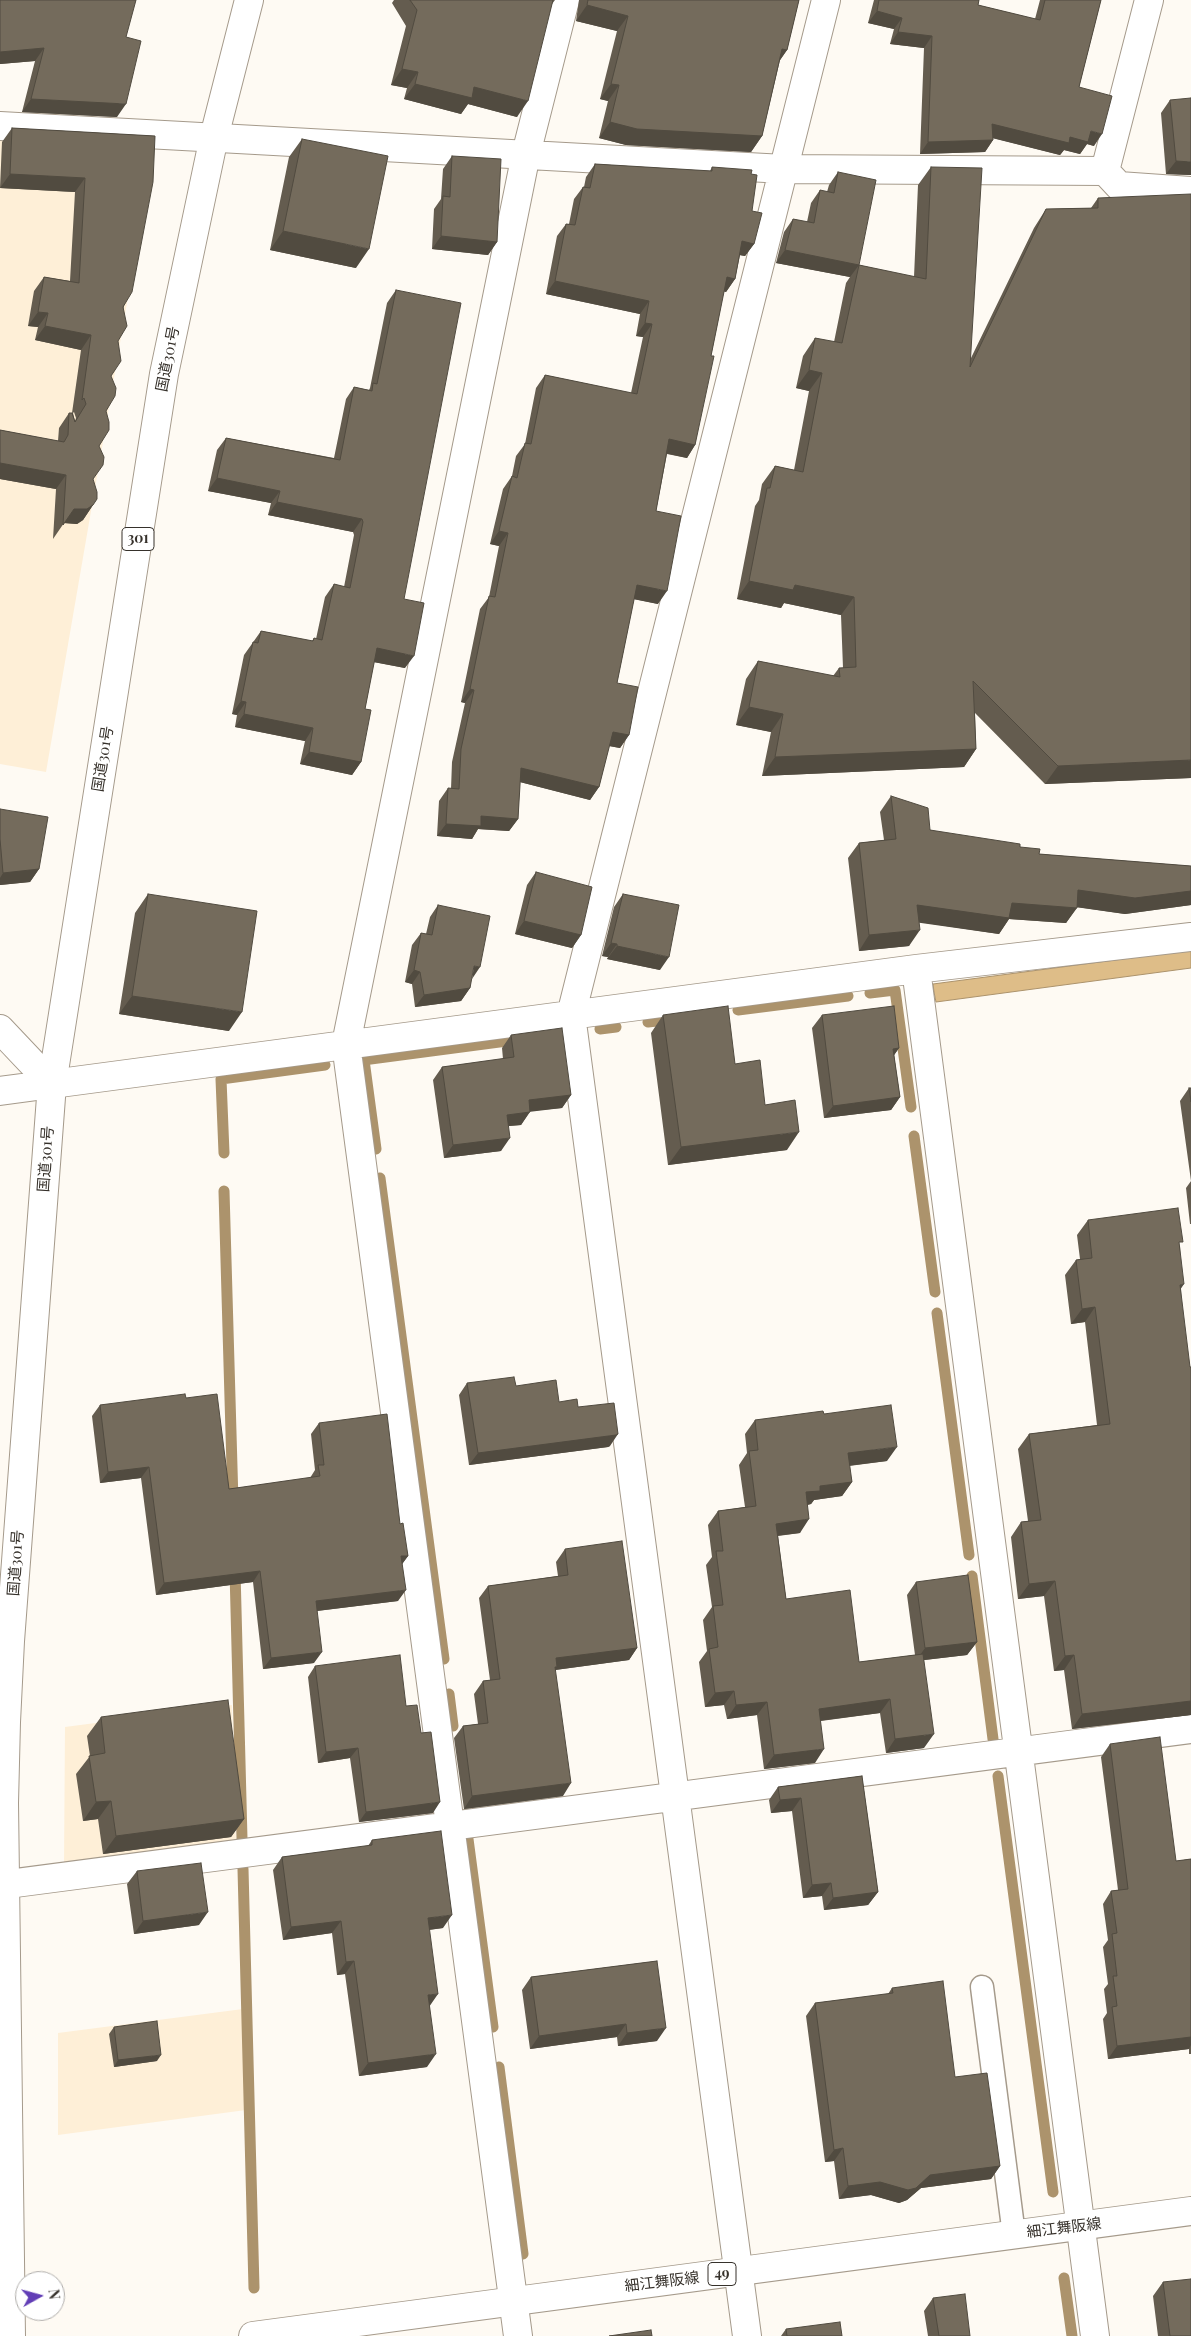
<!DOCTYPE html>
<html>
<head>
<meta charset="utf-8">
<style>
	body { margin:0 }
	#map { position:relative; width:1191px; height:2336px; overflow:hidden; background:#fefaf3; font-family:"Playfair Display",serif }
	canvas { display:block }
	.north { position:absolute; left:15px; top:2271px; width:50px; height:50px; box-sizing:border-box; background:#fff; border:1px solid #afadaa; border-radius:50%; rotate:83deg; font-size:14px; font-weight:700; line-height:20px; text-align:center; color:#36312b }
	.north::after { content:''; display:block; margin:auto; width:18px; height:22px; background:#623eb6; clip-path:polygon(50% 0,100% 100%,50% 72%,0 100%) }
</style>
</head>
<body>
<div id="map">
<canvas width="1191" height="2336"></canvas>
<div class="north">N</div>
</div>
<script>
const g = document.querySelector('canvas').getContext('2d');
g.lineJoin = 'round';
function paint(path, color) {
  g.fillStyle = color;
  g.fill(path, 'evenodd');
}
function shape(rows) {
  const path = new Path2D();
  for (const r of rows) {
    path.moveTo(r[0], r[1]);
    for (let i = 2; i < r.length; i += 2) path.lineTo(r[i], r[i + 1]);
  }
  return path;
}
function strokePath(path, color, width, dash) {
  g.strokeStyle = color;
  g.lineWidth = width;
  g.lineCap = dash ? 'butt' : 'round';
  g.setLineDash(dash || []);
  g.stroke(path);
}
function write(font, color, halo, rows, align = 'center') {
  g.font = font + ' "Playfair Display","Noto Sans JP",serif';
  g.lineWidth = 5;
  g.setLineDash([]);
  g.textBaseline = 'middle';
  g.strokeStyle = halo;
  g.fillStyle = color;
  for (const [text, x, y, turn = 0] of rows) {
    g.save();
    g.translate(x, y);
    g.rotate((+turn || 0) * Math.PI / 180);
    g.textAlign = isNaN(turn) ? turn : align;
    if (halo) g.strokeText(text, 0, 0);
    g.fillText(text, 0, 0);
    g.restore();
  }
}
paint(shape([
	[0,138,154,146,46,772,0,764],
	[232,1705,236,1843,64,1865,65,1727],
	[243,2009,246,2110,58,2135,58,2033]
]), '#feefd7');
const water = shape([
	[1191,950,1191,968,936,1002,934,992,933,984,1191,950]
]);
paint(water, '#debd88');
strokePath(water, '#ac936c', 1);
strokePath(shape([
	[870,993,895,990,911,1107],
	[738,1010,848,996],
	[648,1022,674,1019],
	[600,1029,616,1027],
	[363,1060,522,1039],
	[364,1060,376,1149],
	[914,1136,935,1292],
	[224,1153,221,1079,325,1065],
	[380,1178,444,1659],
	[224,1191,233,1502],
	[937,1313,969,1555],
	[235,1571,242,1839],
	[972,1576,993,1739],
	[449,1694,453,1726],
	[998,1776,1053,2192],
	[468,1839,493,2027],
	[243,1869,254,2288],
	[499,2067,523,2254],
	[1064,2278,1072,2336]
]), '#ac936c', 11);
const service = shape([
	[982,1987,1014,2235]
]);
const minor = shape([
	[0,126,784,169,1105,171,1119,186,1191,191],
	[1105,171,1149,0],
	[916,969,1095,2336],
	[52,1084,916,969,1191,937],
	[0,1885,1191,1729],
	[518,2336,346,1044,526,154,565,0],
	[747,2336,571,1015,826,0]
]);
const tertiary = shape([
	[0,1029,52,1084],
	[0,1091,52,1084]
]);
const primary = shape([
	[253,2336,1191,2211]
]);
const trunk = shape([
	[11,2336,4,1803,6,1722,10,1641,52,1084,164,374,214,137,249,0]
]);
strokePath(service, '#a59a8b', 25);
strokePath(minor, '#a59a8b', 30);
strokePath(tertiary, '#a59a8b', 30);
strokePath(primary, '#a59a8b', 30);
strokePath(trunk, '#a59a8b', 30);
strokePath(service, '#fff', 22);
strokePath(minor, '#fff', 28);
strokePath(tertiary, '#fff', 28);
strokePath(primary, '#fff', 28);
strokePath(trunk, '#fff', 28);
paint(shape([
	[0,0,126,37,117,117,22,112,35,61,0,64],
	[394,0,555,0,552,4,517,117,468,104,461,114,404,99,407,88,391,85,406,26,392,3],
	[579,0,799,0,787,50,780,60,762,136,751,152,626,145,599,138,608,101,600,99,617,31,576,21],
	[874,0,979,0,978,5,1035,19,1040,0,1101,0,1079,87,1094,146,1087,144,1080,154,1064,150,1060,155,993,138,993,140,985,152,920,154,924,48,890,44,894,29,868,23],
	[1170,100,1191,175,1166,174,1161,113],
	[12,128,155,136,111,376,106,411,99,446,93,479,93,505,83,520,77,524,64,523,53,539,56,489,0,479,0,430,58,441,59,428,69,413,72,413,81,350,35,340,38,327,28,326,34,291,44,277,70,281,75,192,0,188,2,142],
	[74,412,76,418,75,421,73,413],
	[302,139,356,268,270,250,289,157],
	[452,156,497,242,488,255,432,249,434,209,441,199,443,169],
	[595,164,710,171,712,167,751,174,752,211,754,244,745,256,740,255,735,279,726,292,724,291,711,356,695,445,687,458,667,454,656,511,658,604,634,599,617,683,629,735,620,748,609,746,599,787,590,800,520,782,518,819,509,831,478,829,472,839,437,836,439,801,448,788,451,789,452,762,465,703,461,702,480,609,489,597,499,546,490,544,503,489,512,476,516,456,525,444,536,388,545,375,631,393,643,337,636,336,640,314,546,294,557,236,566,224,569,224,574,199,583,187,584,187,586,177],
	[931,167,971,358,1034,228,1046,209,1091,208,1098,198,1191,778,1045,784,975,713,976,749,964,767,762,776,771,732,736,725,746,679,758,661,833,676,839,668,843,668,841,615,784,603,781,608,737,599,755,506,759,500,762,484,775,466,794,470,809,391,796,388,803,356,815,338,834,342,846,283,850,277,776,263,784,232,793,219,807,222,811,203,820,190,827,192,829,185,838,172,859,265,914,277,918,185],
	[396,290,404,599,405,668,374,662,365,709,361,762,352,775,300,764,305,741,235,727,237,715,232,714,244,655,261,631,312,641,314,638,316,639,325,597,334,584,344,587,354,535,353,532,268,515,271,503,208,491,217,450,226,438,334,458,346,399,354,387,369,390,370,388,387,303],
	[891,796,930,830,1020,847,1039,854,1191,866,1191,905,1125,914,1077,907,1066,923,1009,919,999,934,919,922,909,946,859,951,848,858,859,843,884,840,880,812],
	[0,809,39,869,30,882,0,885],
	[536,872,581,935,572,948,515,934,527,885],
	[148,894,229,1031,119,1014,135,913],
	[623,894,660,970,607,959,608,957,602,956,614,907],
	[438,905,471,979,470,988,461,1001,415,1007,412,984,405,982,412,945,421,933,426,934,430,917],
	[663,1015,735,1064,765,1105,787,1150,668,1165,651,1033],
	[822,1015,899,1048,894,1055,900,1097,891,1110,824,1118,812,1028],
	[511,1035,571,1095,562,1108,530,1111,521,1125,508,1126,501,1151,444,1158,433,1080,442,1067,503,1059,502,1048],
	[1189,1088,1191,1088,1191,1224,1190,1224,1186,1188,1191,1181,1180,1101],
	[1088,1220,1180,1246,1191,1715,1072,1729,1064,1670,1054,1671,1044,1596,1018,1599,1011,1537,1021,1522,1028,1521,1018,1449,1029,1434,1097,1425,1085,1322,1071,1324,1065,1275,1076,1260,1080,1259,1077,1235],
	[467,1383,516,1386,559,1402,578,1407,610,1446,608,1447,469,1465,459,1395],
	[186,1398,229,1489,310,1478,315,1470,311,1434,319,1423,400,1524,408,1556,402,1564,398,1601,317,1611,314,1663,263,1669,253,1582,156,1595,141,1478,100,1483,92,1416,100,1405],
	[824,1414,887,1461,849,1466,852,1482,842,1496,814,1500,811,1504,808,1505,800,1533,778,1536,786,1599,859,1662,915,1655,907,1595,916,1582,977,1642,967,1655,924,1660,924,1748,886,1753,880,1713,821,1721,815,1763,764,1769,757,1715,727,1719,724,1705,705,1707,699,1662,707,1651,703,1620,712,1607,706,1565,712,1557,708,1525,718,1511,745,1507,739,1465,747,1453,745,1434,755,1420],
	[565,1549,637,1648,629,1660,555,1670,563,1796,464,1809,454,1738,463,1726,478,1724,474,1694,483,1681,490,1680,479,1598,488,1586,558,1576,556,1562],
	[315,1666,406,1706,433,1813,359,1822,350,1758,318,1763,308,1677],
	[101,1717,244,1819,231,1837,103,1854,98,1819,83,1821,76,1774,90,1756,87,1736],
	[1110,1744,1176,1861,1191,1859,1191,2054,1189,2054,1189,2049,1108,2059,1103,2019,1107,2013,1104,1989,1108,1984,1103,1947,1108,1940,1103,1904,1111,1891,1118,1890,1101,1757],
	[862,1776,878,1892,868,1905,824,1910,822,1896,803,1898,792,1811,771,1813,769,1800,778,1787],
	[372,1840,443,1928,429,1930,430,2006,427,2067,359,2076,345,1974,337,1975,332,1933,283,1940,273,1870,282,1857,368,1846],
	[137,1871,199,1925,134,1934,127,1884],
	[657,1961,657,2041,618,2046,617,2037,530,2049,522,1990,531,1977],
	[892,1988,955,2077,1000,2166,991,2179,921,2188,907,2200,899,2203,871,2195,839,2199,834,2161,825,2162,806,2016,815,2003,888,1994],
	[114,2027,157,2061,114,2067,109,2034],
	[1163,2282,1191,2336,1158,2336,1153,2296],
	[933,2298,970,2336,928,2336,924,2311],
	[786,2329,842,2336,781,2336]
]), '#645c4f');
paint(shape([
	[587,5,628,16,617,31,576,21],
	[877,11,902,18,894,29,868,23],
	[898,32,932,36,924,48,890,44],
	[44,48,35,61,0,64,0,52],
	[782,49,787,50,776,66],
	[402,69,418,72,407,88,391,85],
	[415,84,474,87,528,101,517,117,468,104,461,114,404,99],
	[611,84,619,85,608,101,600,99],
	[31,99,126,104,117,117,22,112],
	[610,122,762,136,751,152,626,145,599,138],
	[992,124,1070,137,1091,131,1102,134,1094,146,1087,144,1080,154,1064,150,1060,155,984,136],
	[993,140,985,152,920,154,928,142],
	[1176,161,1191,162,1191,175,1166,174],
	[10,174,85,178,75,192,0,188],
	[283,231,369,249,356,268,270,250],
	[441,236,497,242,488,255,432,249],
	[742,241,754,244,745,256,733,254],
	[785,250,859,265,850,277,776,263],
	[727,277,735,279,726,292,718,290],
	[555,281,649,301,640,314,546,294],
	[38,312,48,313,38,327,28,326],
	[645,323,652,324,643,337,636,336],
	[45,326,91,335,81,350,35,340],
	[809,370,822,373,809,391,796,388],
	[669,439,695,445,687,458,660,452],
	[0,463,66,475,56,489,0,479],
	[217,478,280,491,271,503,208,491],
	[277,502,362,519,353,532,268,515],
	[93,505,83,520,77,524,64,523,74,509],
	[499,531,508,533,499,546,490,544],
	[749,581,795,585,854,597,841,615,784,603,781,608,737,599],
	[637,585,667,591,658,604,628,598],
	[377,648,414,656,405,668,368,661],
	[470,689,474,690,465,703,461,702],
	[241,701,246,702,237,715,232,714],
	[749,707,783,714,771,732,736,725],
	[244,714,313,728,305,741,235,727],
	[613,732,629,735,620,748,604,745],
	[976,749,964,767,762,776,775,757],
	[309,752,361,762,352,775,300,764],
	[1191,760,1191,778,1045,784,1058,766],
	[521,768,599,787,590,800,512,780],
	[481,816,518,819,509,831,478,829,472,839,437,836,446,824],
	[39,869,30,882,0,885,0,878,3,873],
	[1078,890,1191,891,1191,905,1125,914,1068,906],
	[1012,903,1077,908,1066,923,1009,919,999,934,907,921,917,905],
	[524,921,581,935,572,948,515,934],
	[920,930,909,946,859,951,869,935],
	[611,943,617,944,608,957,602,956],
	[617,946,669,957,660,970,607,959],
	[474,966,480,967,472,979],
	[414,970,420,972,412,984,405,982],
	[470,988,461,1001,415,1007,424,995],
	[132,996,242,1012,229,1031,119,1014],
	[899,1048,890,1061,893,1049],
	[571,1095,562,1108,520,1113,529,1100],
	[900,1097,891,1110,824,1118,833,1106],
	[530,1112,521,1125,497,1127,507,1115],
	[799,1132,787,1150,668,1165,681,1147],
	[510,1138,501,1151,444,1158,453,1145],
	[1184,1284,1174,1299,1180,1285],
	[1095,1307,1085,1322,1071,1324,1082,1309],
	[618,1434,610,1446,608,1447,469,1465,478,1453],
	[897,1447,887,1461,838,1467,848,1453],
	[149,1467,141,1478,100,1483,108,1472],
	[852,1482,842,1496,814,1500,811,1504,796,1506,806,1492,820,1486],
	[809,1519,800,1533,766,1537,776,1524],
	[401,1556,408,1556,400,1567],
	[260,1571,253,1582,156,1595,164,1583],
	[1055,1581,1044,1596,1018,1599,1029,1584],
	[406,1590,398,1601,308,1612,316,1601],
	[977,1642,967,1655,916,1661,925,1648],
	[637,1648,629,1660,555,1670,556,1658],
	[322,1652,314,1663,263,1669,271,1658],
	[1074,1655,1064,1670,1054,1671,1065,1656],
	[734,1691,724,1705,705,1707,715,1693],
	[890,1699,880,1713,810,1722,819,1709],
	[1191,1701,1191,1715,1072,1729,1082,1714],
	[767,1702,757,1715,727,1719,736,1705],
	[934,1734,924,1748,886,1753,895,1739],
	[358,1748,350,1758,318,1763,326,1752],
	[824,1749,815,1763,764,1769,774,1755],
	[571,1783,563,1796,464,1809,472,1796],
	[801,1798,792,1811,771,1813,780,1800],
	[111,1801,98,1819,83,1821,96,1802],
	[440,1802,433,1813,359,1822,366,1812],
	[244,1819,231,1837,103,1854,116,1836],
	[831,1883,822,1896,803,1898,812,1885],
	[878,1892,868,1905,824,1910,833,1898],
	[208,1912,199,1925,134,1934,143,1921],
	[452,1915,443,1928,419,1931,428,1918],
	[341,1921,332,1933,283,1940,291,1927],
	[354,1961,345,1974,337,1975,346,1962],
	[438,1994,429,2007,428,1995],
	[626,2024,617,2037,530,2049,539,2036],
	[666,2028,657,2041,618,2046,627,2033],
	[1191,2037,1191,2045,1189,2049,1108,2059,1117,2046],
	[436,2054,427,2067,359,2076,368,2063],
	[161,2055,157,2061,114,2067,118,2060],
	[843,2148,834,2161,825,2162,834,2150],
	[1000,2166,991,2179,921,2188,907,2200,899,2203,871,2195,839,2199,848,2186]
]), '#514b40');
const building = shape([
	[0,0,136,0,126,37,141,41,126,104,31,99,44,48,0,52,0,0],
	[410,0,553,0,528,101,474,87,472,98,415,84,418,72,402,69,417,10,410,0],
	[588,0,799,0,787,50,782,49,762,136,637,129,610,122,619,85,611,84,628,16,587,5,588,0],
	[879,0,979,0,978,5,1040,20,1045,0,1101,0,1079,87,1112,96,1102,134,1091,131,1088,142,1070,137,1069,143,992,124,993,140,928,142,932,36,898,32,902,18,877,11,879,0],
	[1191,98,1191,162,1176,161,1170,100,1191,98],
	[12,128,155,136,153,182,132,292,123,307,127,326,118,341,121,361,111,376,116,388,115,396,106,411,109,422,109,430,99,446,104,457,103,465,93,479,97,492,97,499,93,505,87,509,74,509,63,525,66,475,0,463,0,430,64,442,68,435,69,413,72,413,75,422,86,404,84,398,82,400,91,335,45,326,48,313,38,312,44,277,79,283,85,178,10,174,12,128],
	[302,139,388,156,369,249,283,231,302,139],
	[452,156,501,159,497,242,441,236,443,196,450,197,452,156],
	[595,164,712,171,712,167,752,170,751,174,757,175,752,211,762,213,754,244,742,241,735,279,727,277,711,356,714,356,695,445,669,439,656,511,681,516,667,591,637,585,617,683,638,687,629,735,613,732,599,787,521,768,518,819,481,816,481,826,446,824,448,788,459,789,461,749,474,690,470,689,489,596,495,597,508,533,499,531,512,476,517,478,525,443,531,444,545,375,637,394,652,324,645,323,649,301,555,281,566,224,575,225,583,187,590,188,595,164],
	[931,167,982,168,970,367,1046,209,1098,208,1098,198,1191,194,1191,760,1058,766,973,681,976,749,775,757,783,714,749,707,758,661,840,677,839,668,856,667,854,597,795,585,793,590,749,581,767,488,770,488,775,466,803,472,822,373,809,370,815,338,842,343,859,265,926,279,931,167],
	[838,172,876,180,859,265,785,250,793,219,814,223,820,190,834,193,838,172],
	[396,290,461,303,404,599,424,603,414,656,377,648,365,709,371,710,361,762,309,752,313,728,244,714,246,702,241,701,253,642,258,643,261,631,313,641,314,638,322,640,334,584,350,588,363,522,362,519,277,502,280,491,217,478,226,438,340,460,354,387,372,391,373,383,377,384,396,290],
	[891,796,928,808,930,830,1020,844,1020,847,1040,849,1039,854,1191,866,1191,891,1135,898,1078,890,1077,908,1012,903,1009,918,917,905,920,930,869,935,859,843,896,839,891,796],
	[0,809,48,817,39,869,3,873,0,839,0,809],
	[536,872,592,887,581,935,524,921,536,872],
	[148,894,257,911,242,1012,132,996,148,894],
	[623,894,679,905,669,957,617,946,617,944,611,943,623,894],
	[438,905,490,916,480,967,474,966,470,988,424,995,420,972,414,970,421,933,432,935,438,905],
	[728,1006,735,1064,760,1060,765,1105,795,1100,799,1132,681,1147,663,1015,728,1006],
	[894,1006,899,1048,893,1049,900,1097,833,1106,822,1015,894,1006],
	[562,1028,571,1095,529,1100,530,1112,507,1115,510,1138,453,1145,442,1067,514,1057,511,1035,562,1028],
	[1189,1088,1191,1088,1191,1102,1189,1088],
	[1178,1208,1183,1242,1179,1242,1184,1284,1180,1285,1190,1367,1191,1367,1191,1701,1082,1714,1074,1655,1065,1656,1055,1581,1029,1584,1021,1522,1041,1520,1029,1434,1110,1424,1095,1307,1082,1309,1076,1260,1092,1258,1088,1220,1178,1208],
	[514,1377,516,1386,556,1380,559,1402,577,1399,578,1407,614,1403,618,1434,616,1435,478,1453,467,1383,514,1377],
	[185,1394,186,1398,217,1394,229,1489,320,1476,318,1465,324,1465,319,1423,387,1414,400,1524,403,1523,408,1556,401,1556,406,1590,316,1601,322,1652,271,1658,260,1571,164,1583,149,1467,108,1472,100,1405,185,1394],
	[891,1405,897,1447,848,1453,852,1482,820,1486,820,1491,806,1492,809,1519,776,1524,786,1599,850,1590,859,1662,923,1654,934,1734,895,1739,890,1699,819,1709,824,1749,774,1755,767,1702,736,1705,734,1691,715,1693,709,1649,718,1647,713,1606,723,1605,716,1551,723,1551,718,1511,756,1506,749,1451,758,1450,755,1420,823,1411,824,1414,891,1405],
	[622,1541,637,1648,556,1658,557,1667,555,1667,571,1783,472,1796,463,1726,488,1723,483,1681,500,1679,488,1586,568,1575,565,1549,622,1541],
	[968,1575,977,1642,925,1648,916,1582,968,1575],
	[400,1655,406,1706,417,1705,421,1733,431,1732,440,1802,366,1812,358,1748,326,1752,315,1666,400,1655],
	[228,1700,244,1819,116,1836,111,1801,96,1802,89,1756,105,1753,101,1717,228,1700],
	[1160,1737,1176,1861,1191,1859,1191,2037,1117,2046,1112,2007,1117,2006,1113,1976,1117,1976,1112,1934,1117,1933,1111,1891,1128,1889,1110,1744,1160,1737],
	[862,1776,878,1892,833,1898,831,1883,812,1885,801,1798,780,1800,778,1787,862,1776],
	[441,1831,452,1915,428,1918,438,1994,428,1995,436,2054,368,2063,354,1961,346,1962,341,1921,291,1927,282,1857,372,1845,372,1840,441,1831],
	[201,1863,208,1912,143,1921,137,1871,201,1863],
	[657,1961,666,2028,627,2033,626,2024,539,2036,531,1977,657,1961],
	[943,1981,955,2077,987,2073,1000,2166,930,2175,916,2188,908,2190,880,2182,848,2186,843,2148,834,2150,815,2003,893,1993,892,1988,943,1981],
	[157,2021,161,2055,118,2060,114,2027,157,2021],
	[1191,2279,1191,2336,1170,2336,1163,2282,1191,2279],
	[965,2294,970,2336,939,2336,933,2298,965,2294],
	[840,2322,842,2336,787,2336,786,2329,840,2322],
	[651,2330,652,2336,609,2336,651,2330]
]);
paint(building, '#746b5c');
strokePath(building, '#514b40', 1);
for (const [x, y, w] of [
	[138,539,32],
	[722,2274,28]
]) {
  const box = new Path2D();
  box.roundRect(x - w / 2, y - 11.5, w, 23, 4);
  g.fillStyle = '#fff';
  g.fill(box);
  strokePath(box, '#36312b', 1);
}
write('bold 14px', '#36312b', null, [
	["301",138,539],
	["49",722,2274]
]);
write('15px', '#36312b', '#fff', [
	["国道301号",168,359,-79],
	["国道301号",103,759,-81],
	["国道301号",46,1159,-86],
	["国道301号",16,1563,-86],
	["細江舞阪線",1064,2228,-7],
	["細江舞阪線",662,2282,-7]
]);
</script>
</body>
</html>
